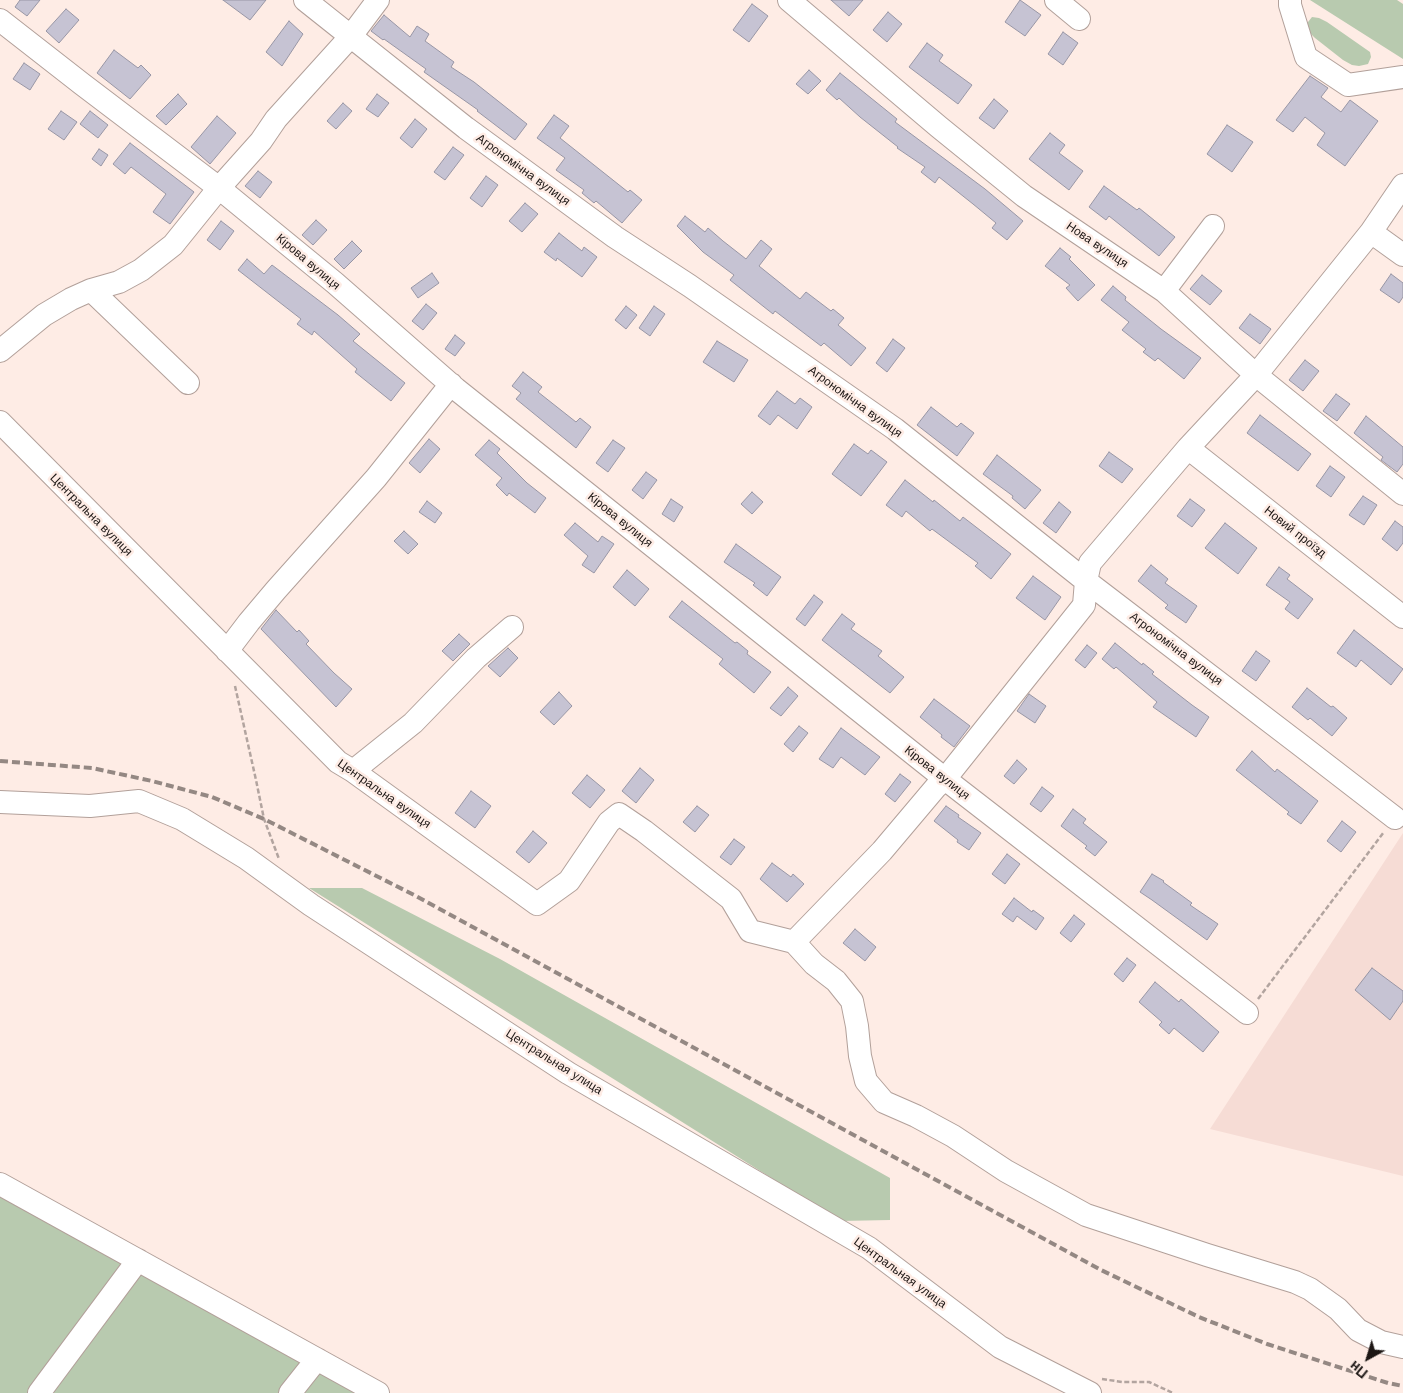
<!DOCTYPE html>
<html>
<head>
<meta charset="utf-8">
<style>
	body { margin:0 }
	#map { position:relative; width:1403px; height:1393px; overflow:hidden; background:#feece5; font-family:"Work Sans",sans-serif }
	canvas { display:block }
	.north { position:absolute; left:1343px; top:1333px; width:50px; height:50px; -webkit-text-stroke:4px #feece5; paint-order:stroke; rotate:219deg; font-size:14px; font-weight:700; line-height:20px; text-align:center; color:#1d1715 }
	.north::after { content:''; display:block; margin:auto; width:18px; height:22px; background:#1d1715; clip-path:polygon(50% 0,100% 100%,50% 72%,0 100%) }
</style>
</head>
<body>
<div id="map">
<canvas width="1403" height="1393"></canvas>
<div class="north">Пн</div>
</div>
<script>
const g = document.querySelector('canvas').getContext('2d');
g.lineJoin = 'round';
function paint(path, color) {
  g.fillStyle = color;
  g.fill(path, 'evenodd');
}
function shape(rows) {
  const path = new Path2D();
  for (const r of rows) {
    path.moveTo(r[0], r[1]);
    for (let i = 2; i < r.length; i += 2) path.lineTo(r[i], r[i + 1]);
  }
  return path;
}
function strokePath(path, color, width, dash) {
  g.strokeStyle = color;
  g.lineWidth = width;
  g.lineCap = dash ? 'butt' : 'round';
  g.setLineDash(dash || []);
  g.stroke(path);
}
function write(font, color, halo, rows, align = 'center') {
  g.font = font + ' "Work Sans",sans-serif';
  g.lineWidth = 5;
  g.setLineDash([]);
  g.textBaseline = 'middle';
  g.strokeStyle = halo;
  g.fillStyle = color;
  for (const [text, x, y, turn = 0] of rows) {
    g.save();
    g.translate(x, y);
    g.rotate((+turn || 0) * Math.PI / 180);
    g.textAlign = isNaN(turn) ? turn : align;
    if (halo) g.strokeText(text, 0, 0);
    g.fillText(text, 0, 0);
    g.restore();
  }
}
paint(shape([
	[1403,833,1403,1176,1210,1129]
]), '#f6dcd5');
paint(shape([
	[1310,0,1397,0,1403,4,1403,59],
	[1312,17,1319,18,1327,22,1370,52,1371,57,1368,64,1359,66,1352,65,1343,60,1315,38,1310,33,1308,28,1308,22],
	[309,888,362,888,500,959,890,1178,890,1220,840,1221],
	[0,1179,380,1393,0,1393]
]), '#b8caaf');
const building = shape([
	[20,0,40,0,27,16,15,7,20,0],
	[223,0,266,0,250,20,223,0],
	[831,0,863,0,849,16,831,0],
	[1020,0,1041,15,1025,36,1005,22,1020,0],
	[752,4,768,16,749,42,733,30,752,4],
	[66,9,79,20,59,43,46,31,66,9],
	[888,12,902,24,887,42,873,30,888,12],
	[384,15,410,37,417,26,429,34,425,41,454,62,451,67,474,82,527,124,515,140,477,111,478,110,424,72,426,69,384,39,383,40,371,31,384,15],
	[289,21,303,34,282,66,266,52,289,21],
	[1063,32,1078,43,1063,65,1048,54,1063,32],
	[927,43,943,55,939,61,972,85,958,104,909,67,927,43],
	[114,50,138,68,141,65,151,75,130,99,97,73,114,50],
	[24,63,40,74,30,90,13,79,24,63],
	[809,70,821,81,808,94,796,84,809,70],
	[840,73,897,119,895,122,985,189,1023,221,1007,240,992,228,996,223,973,204,939,177,935,183,921,172,925,167,897,148,898,147,860,117,839,98,837,100,826,90,840,73],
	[1310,76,1328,88,1321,97,1341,112,1350,100,1378,121,1345,166,1317,145,1325,133,1305,117,1293,132,1276,120,1310,76],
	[178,94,187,104,166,125,156,116,178,94],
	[377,94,389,103,378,117,366,109,377,94],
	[994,99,1008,111,994,129,979,118,994,99],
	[343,103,352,111,336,129,327,121,343,103],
	[61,111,77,122,64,140,48,129,61,111],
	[90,111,108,125,98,138,80,124,90,111],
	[554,115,569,126,560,138,628,192,630,190,642,200,622,223,596,201,594,203,582,193,584,190,556,170,565,158,537,138,554,115],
	[217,116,236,133,210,164,191,147,217,116],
	[415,119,427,129,412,148,400,138,415,119],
	[1227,125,1253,142,1232,172,1207,154,1227,125],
	[1050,133,1065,145,1059,153,1083,171,1069,190,1029,159,1050,133],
	[130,143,194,192,170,224,153,212,166,194,131,167,125,174,113,164,130,143],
	[453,147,464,155,445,180,434,172,453,147],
	[99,149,108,155,101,166,92,159,99,149],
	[258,171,272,182,260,198,245,186,258,171],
	[486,176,498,185,482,207,470,198,486,176],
	[1104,186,1137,210,1139,208,1175,237,1159,256,1109,216,1106,220,1089,207,1104,186],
	[525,203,538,214,522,232,509,221,525,203],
	[685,216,705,232,708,228,723,241,746,259,761,240,772,249,759,266,800,299,806,292,831,311,833,309,844,318,838,325,866,348,851,366,824,343,821,346,775,311,773,314,730,280,734,275,703,252,677,226,685,216],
	[316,220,327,230,313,245,302,235,316,220],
	[221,221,234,231,220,250,207,240,221,221],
	[559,233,582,251,584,247,597,257,582,277,557,258,556,261,544,252,559,233],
	[352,241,362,251,344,269,334,259,352,241],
	[1060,248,1071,257,1069,259,1095,285,1078,301,1066,288,1070,285,1045,266,1060,248],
	[247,259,264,274,272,265,338,315,360,334,353,341,405,383,391,401,355,372,357,369,314,331,312,335,297,324,301,319,238,270,247,259],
	[432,273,439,283,418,298,411,288,432,273],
	[1391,274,1403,283,1403,297,1399,303,1380,290,1391,274],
	[1202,275,1222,291,1210,305,1190,289,1202,275],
	[1113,286,1126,297,1125,300,1161,329,1201,358,1184,379,1158,358,1155,361,1143,352,1146,349,1122,330,1129,322,1101,300,1113,286],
	[426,304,437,313,423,330,412,321,426,304],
	[626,306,637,315,626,329,615,320,626,306],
	[654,306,665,314,650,336,639,328,654,306],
	[1250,314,1271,329,1260,344,1239,328,1250,314],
	[455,335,465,343,455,356,445,349,455,335],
	[893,339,905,348,887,372,876,363,893,339],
	[717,341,748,360,734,382,703,362,717,341],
	[1305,360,1319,371,1303,391,1289,380,1305,360],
	[523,372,542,387,538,392,576,422,580,418,591,427,576,448,516,399,521,393,512,386,523,372],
	[777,391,795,404,800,398,812,407,797,429,778,415,770,425,758,416,777,391],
	[1336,394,1350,404,1337,421,1323,411,1336,394],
	[931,407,957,427,961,423,974,433,957,456,917,425,931,407],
	[1260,415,1311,454,1298,471,1247,433,1260,415],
	[1366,416,1403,447,1403,464,1397,472,1381,460,1383,457,1354,433,1366,416],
	[429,439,440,449,420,473,409,463,429,439],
	[489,440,500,449,497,453,527,483,546,498,535,513,509,493,507,496,496,485,502,478,475,455,489,440],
	[613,440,625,448,608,472,596,463,613,440],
	[854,444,868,454,871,450,887,462,861,496,832,474,854,444],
	[1109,452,1133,469,1122,483,1099,466,1109,452],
	[997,455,1041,490,1025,509,1012,498,1013,496,983,474,997,455],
	[1330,466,1345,477,1331,497,1316,486,1330,466],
	[646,472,657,480,643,499,632,490,646,472],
	[905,480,933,502,934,500,960,521,963,517,1011,554,991,579,975,566,978,563,932,529,930,531,906,511,902,517,886,505,905,480],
	[752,492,763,502,752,514,741,504,752,492],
	[1363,496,1377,505,1364,525,1349,515,1363,496],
	[671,499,683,507,674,522,662,514,671,499],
	[1190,499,1205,510,1192,527,1177,516,1190,499],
	[427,501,442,513,435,523,419,512,427,501],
	[1059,502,1071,512,1056,533,1043,523,1059,502],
	[1395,521,1403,527,1403,543,1397,551,1382,539,1395,521],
	[575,523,598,542,602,536,614,544,594,573,582,565,588,556,564,535,575,523],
	[1225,523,1257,548,1238,574,1205,548,1225,523],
	[404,531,418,544,408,554,394,541,404,531],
	[736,544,781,577,767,596,753,585,755,583,724,562,736,544],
	[1151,565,1168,579,1165,583,1197,606,1186,623,1165,608,1168,605,1138,581,1151,565],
	[1279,567,1290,575,1287,579,1313,599,1298,619,1285,609,1290,602,1266,585,1279,567],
	[627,570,649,589,635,606,613,587,627,570],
	[1033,576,1061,597,1045,620,1016,598,1033,576],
	[814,595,823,602,805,626,796,619,814,595],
	[682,601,735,643,737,642,748,651,747,654,771,672,754,693,719,664,723,659,669,617,682,601],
	[276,610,297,632,299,630,309,641,306,644,334,673,352,689,336,707,261,629,276,610],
	[842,614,855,624,851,629,882,651,878,656,904,677,890,693,822,640,842,614],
	[1354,630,1403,669,1391,685,1361,660,1356,667,1337,653,1354,630],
	[459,634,470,644,453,661,442,651,459,634],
	[1115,643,1142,665,1143,663,1154,672,1152,674,1192,705,1209,717,1196,737,1153,707,1157,702,1116,667,1114,669,1102,659,1115,643],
	[1087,645,1097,653,1085,668,1075,660,1087,645],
	[508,648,518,658,500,677,488,666,508,648],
	[1256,651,1270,661,1256,681,1242,671,1256,651],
	[788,687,798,696,781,716,770,708,788,687],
	[1307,688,1331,707,1333,706,1347,718,1332,736,1310,718,1308,720,1292,707,1307,688],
	[559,692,572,706,554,725,540,712,559,692],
	[1029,694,1046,706,1035,723,1017,711,1029,694],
	[934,699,970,726,954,747,941,737,942,735,920,717,934,699],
	[799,726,808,733,793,752,784,744,799,726],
	[841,728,880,757,865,775,841,757,833,768,819,759,841,728],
	[1252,751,1275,772,1277,769,1318,801,1301,824,1287,814,1289,812,1236,770,1252,751],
	[1017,760,1027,769,1014,784,1004,776,1017,760],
	[640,768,654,780,636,803,622,791,640,768],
	[900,774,911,782,895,802,885,794,900,774],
	[587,775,605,790,590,808,572,793,587,775],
	[1042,787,1054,796,1041,812,1030,804,1042,787],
	[471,791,491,806,475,828,455,813,471,791],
	[697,806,709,815,695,832,683,822,697,806],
	[946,806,959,815,958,817,981,833,969,850,957,842,958,840,934,821,946,806],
	[1073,809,1086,819,1083,823,1107,842,1095,856,1085,848,1087,846,1061,826,1073,809],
	[1342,821,1356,832,1341,852,1327,841,1342,821],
	[533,831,547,843,529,863,516,852,533,831],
	[734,839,745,847,731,865,720,857,734,839],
	[1007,854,1020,864,1005,884,992,874,1007,854],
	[772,863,791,877,793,874,804,884,787,902,760,879,772,863],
	[1152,874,1164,881,1163,882,1192,903,1190,905,1218,924,1207,940,1152,900,1140,892,1152,874],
	[1014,898,1032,912,1033,910,1044,918,1036,930,1017,916,1013,922,1002,914,1014,898],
	[1074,915,1085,924,1071,942,1060,933,1074,915],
	[855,929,876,947,865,961,843,943,855,929],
	[1127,958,1136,965,1123,982,1114,974,1127,958],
	[1372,968,1403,991,1403,1001,1390,1020,1355,990,1372,968],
	[1155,982,1179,1002,1181,999,1219,1032,1203,1052,1174,1028,1169,1034,1159,1025,1162,1022,1139,1002,1155,982]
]);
paint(building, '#c6c3d3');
strokePath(building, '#9896a5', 1);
const minor = shape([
	[305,0,466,128,615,237,690,286,895,429,1086,581,1303,747,1395,818],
	[789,0,939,127,1024,196,1164,291,1256,375,1403,494],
	[1056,0,1079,19],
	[1290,0,1290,5,1306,57,1348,85,1403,77],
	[0,20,82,84,219,188,335,283,456,389,945,779,1247,1013],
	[1371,232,1403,255],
	[91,290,188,383],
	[1164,291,1213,226],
	[0,351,44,315,71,299,91,290,119,282,141,270,173,245,219,188,261,141,276,119,351,36,378,0],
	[0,422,338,762,353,771,537,904,569,881,609,822,619,814,644,831,731,899,750,931,794,942],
	[1188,448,1403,617],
	[227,651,249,622,276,590,376,478,451,384],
	[353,771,413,723,476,658,512,627],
	[0,802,90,806,139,801,182,819,246,858,311,905,568,1073,869,1248,1000,1347,1090,1393],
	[794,942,882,851,936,787,945,779,1084,605,1086,581,1090,563,1188,448,1256,375,1371,232,1403,185],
	[794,942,814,964,836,981,852,1001,857,1026,860,1056,866,1081,884,1102,916,1116,953,1136,1006,1171,1086,1215,1207,1255,1295,1282,1310,1289,1338,1309,1358,1330,1381,1342,1403,1347],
	[0,1184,378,1393],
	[39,1393,138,1260],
	[290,1393,317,1359]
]);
strokePath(minor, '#b2a09a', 24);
strokePath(shape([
	[235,686,256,780,264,819,279,859],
	[1258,999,1384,832],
	[1102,1379,1122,1382,1149,1382,1173,1393]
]), '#b2a49f', 2.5, [5, 2.5]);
strokePath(minor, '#fff', 22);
strokePath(shape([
	[0,761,92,768,152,781,212,797,264,819,416,896,1101,1270,1199,1317,1267,1344,1388,1383,1403,1386]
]), '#948883', 4, [8, 4]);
write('12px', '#1d1715', '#feece5', [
	["Агрономічна вулиця",523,170,36],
	["Нова вулиця",1097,245,34],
	["Кірова вулиця",308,262,40],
	["Агрономічна вулиця",855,402,36],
	["Центральна вулиця",91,515,45],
	["Кірова вулиця",620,520,39],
	["Новий проїзд",1295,532,38],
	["Агрономічна вулиця",1176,649,37],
	["Кірова вулиця",937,773,38],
	["Центральна вулиця",384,794,35],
	["Центральная улица",554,1062,32],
	["Центральная улица",900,1273,36]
]);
</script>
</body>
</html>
